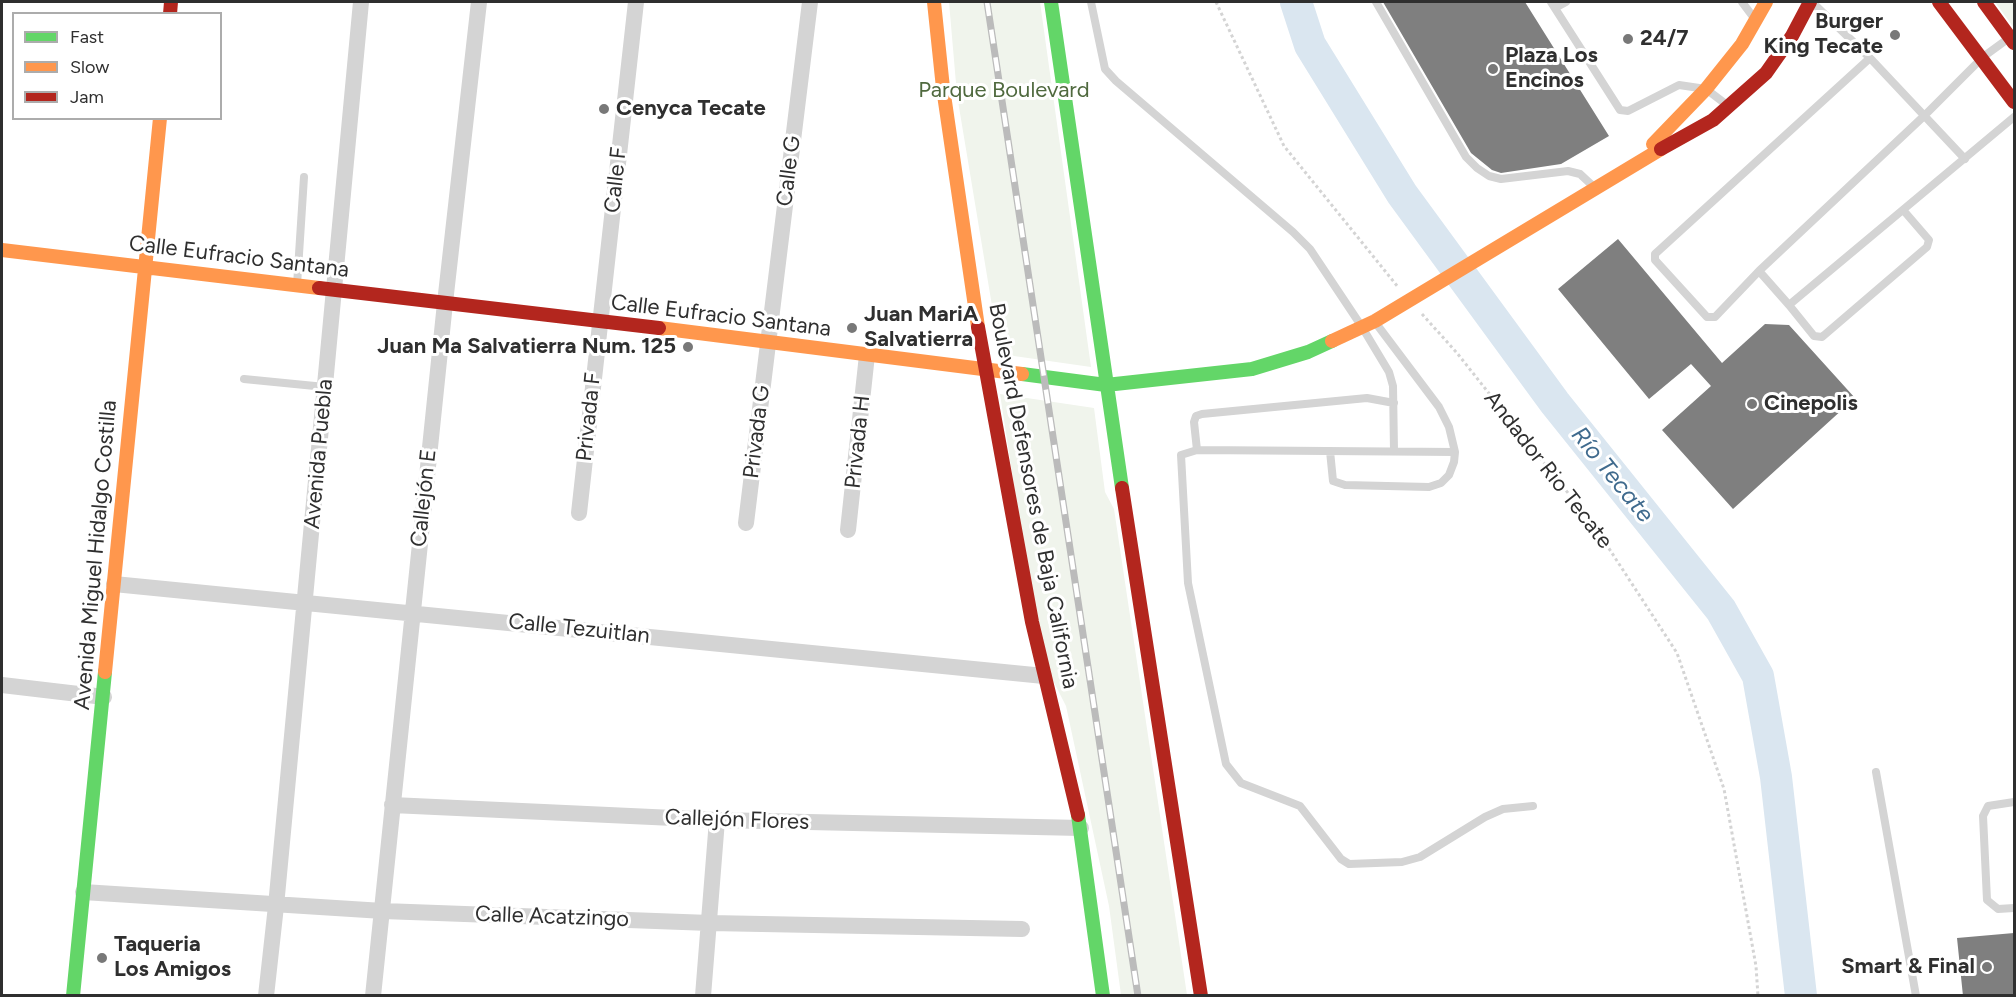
<!DOCTYPE html>
<html>
<head>
<meta charset="utf-8">
<style>
	body { margin:0 }
	#map { position:relative; width:2016px; height:997px; overflow:hidden; background:#fff; font-family:Figtree,sans-serif }
	canvas { display:block }
	.frame { position:absolute; inset:0; border:3px solid #2f2f2f; pointer-events:none }
	.legend { position:absolute; left:12px; top:12px; width:210px; height:108px; box-sizing:border-box; background:#fff; border:2px solid #acacac; margin:0; padding:8px 10px; list-style:none; font-size:18px; color:#2f2f2f }
	.legend li { display:flex; align-items:center; gap:12px; height:30px }
	.legend b { width:30px; border:2px solid #acacac }
</style>
</head>
<body>
<div id="map">
<canvas width="2016" height="997"></canvas>
<div class="frame"></div>
<ul class="legend">
<li><b style="height:8px;background:#63d668"></b>Fast</li>
<li><b style="height:8px;background:#ff974d"></b>Slow</li>
<li><b style="height:8px;background:#b3261e"></b>Jam</li>
</ul>
</div>
<script>
const g = document.querySelector('canvas').getContext('2d');
g.lineJoin = 'round';
function paint(path, color) {
  g.fillStyle = color;
  g.fill(path, 'evenodd');
}
function shape(rows) {
  const path = new Path2D();
  for (const r of rows) {
    path.moveTo(r[0], r[1]);
    for (let i = 2; i < r.length; i += 2) path.lineTo(r[i], r[i + 1]);
  }
  return path;
}
function strokePath(path, color, width, dash) {
  g.strokeStyle = color;
  g.lineWidth = width;
  g.lineCap = dash ? 'butt' : 'round';
  g.setLineDash(dash || []);
  g.stroke(path);
}
function write(font, color, halo, rows, align = 'center') {
  g.font = font + ' Figtree,sans-serif';
  g.lineWidth = 6;
  g.setLineDash([]);
  g.textBaseline = 'middle';
  g.strokeStyle = halo;
  g.fillStyle = color;
  for (const [text, x, y, turn = 0] of rows) {
    g.save();
    g.translate(x, y);
    g.rotate((+turn || 0) * Math.PI / 180);
    g.textAlign = isNaN(turn) ? turn : align;
    if (halo) g.strokeText(text, 0, 0);
    g.fillText(text, 0, 0);
    g.restore();
  }
}
paint(shape([
	[949,2,1040,2,1091,367,1000,354,957,95],
	[1995,2,2014,2,2014,28],
	[1000,394,1094,408,1105,492,1114,509,1187,995,1121,995,1109,906,1066,706,1040,655]
]), '#f0f4ec');
strokePath(shape([
	[1296,2,1310,45,1402,194,1555,403,1721,610,1758,676,1776,777,1801,996]
]), '#dae6f0', 32);
paint(shape([
	[1383,2,1525,2,1609,136,1561,164,1501,173,1492,170,1471,153],
	[1618,239,1722,363,1765,324,1789,325,1855,398,1733,509,1662,430,1711,386,1691,364,1649,399,1558,289],
	[2014,933,2014,996,1963,996,1957,938]
]), '#7f7f7f');
strokePath(shape([
	[1216,2,1284,146,1398,287],
	[1422,314,1457,353,1595,527,1677,653,1724,789,1756,966,1758,996]
]), '#d4d4d4', 3, [3, 3]);
strokePath(shape([
	[1091,2,1105,69,1116,81,1293,232,1310,249,1362,327,1389,372,1393,386,1394,451],
	[1376,2,1466,157,1477,168,1489,176,1501,179,1568,171,1580,174,1594,187],
	[1551,2,1620,110,1628,111,1679,85,1706,89,1727,105],
	[1742,2,1754,18],
	[1812,2,1870,58,1965,159],
	[1555,8,1566,2],
	[1870,58,1655,254,1655,260,1707,317,1715,317,1759,271,1924,116,1983,57,2009,38],
	[1759,271,1789,305,2014,117],
	[297,285,304,177],
	[1789,305,1814,336,1822,337,1927,247,1929,240,1904,211],
	[244,379,325,387],
	[1197,450,1194,422,1196,416,1202,414,1367,398,1394,403],
	[1330,451,1333,481,1345,485,1429,487,1441,483,1449,475,1454,462,1455,452,1449,427,1439,407,1375,322],
	[1455,452,1197,450,1181,455,1188,583,1226,764,1241,783,1300,806,1341,859,1349,864,1402,862,1420,857,1485,817,1503,809,1533,806],
	[1876,772,1916,996],
	[2014,802,1988,806,1983,816,1987,900,1998,909,2014,908]
]), '#d4d4d4', 8);
strokePath(shape([
	[579,513,636,2],
	[746,523,810,2],
	[848,530,867,355],
	[114,584,1044,676],
	[2,685,104,697],
	[392,805,717,820,1081,828],
	[83,892,383,911,710,923,1022,929],
	[266,996,276,906,361,2],
	[373,996,445,303,479,2],
	[703,996,717,820]
]), '#d4d4d4', 16);
strokePath(shape([
	[1051,2,1122,488],
	[1022,374,1106,385,1252,369,1308,352,1332,341],
	[1078,815,1103,996],
	[73,996,105,672]
]), '#63d668', 14);
strokePath(shape([
	[934,2,943,88,978,327],
	[1653,144,1706,89,1742,44,1766,2],
	[2,250,319,288],
	[659,328,1022,374],
	[1332,341,1375,321,1661,149],
	[105,672,160,118]
]), '#ff974d', 14);
strokePath(shape([
	[1939,2,2014,102],
	[1984,2,2014,43],
	[170,14,171,2],
	[1661,149,1713,120,1766,73,1792,36,1810,2],
	[319,288,659,328],
	[978,327,1032,622,1078,815],
	[1122,488,1201,996]
]), '#b3261e', 14);
const rail = shape([
	[987,2,1138,996]
]);
strokePath(rail, '#bbb', 7);
strokePath(rail, '#fff', 4.5, [14]);
for (const [x, y, r, color] of [
	[1895,35,6,"#787878"],
	[1628,39,6,"#787878"],
	[1493,69,6,"#787878"],
	[604,109,6,"#787878"],
	[852,328,6,"#787878"],
	[688,347,6,"#787878"],
	[1752,404,6,"#787878"],
	[102,958,6,"#787878"],
	[1987,967,6,"#787878"]
]) {
  const dot = new Path2D();
  dot.arc(x, y, r, 0, 2 * Math.PI);
  g.fillStyle = color;
  g.fill(dot);
  strokePath(dot, '#fff', 2);
}
write('bold 22px', '#2f2f2f', '#fff', [
	["Burger",1883,22,"right"],
	["King Tecate",1883,47,"right"],
	["24/7",1640,39],
	["Plaza Los",1505,56],
	["Encinos",1505,81],
	["Cenyca Tecate",616,109],
	["Juan MariA",864,315],
	["Salvatierra",864,340],
	["Juan Ma Salvatierra Num. 125",676,347,"right"],
	["Cinepolis",1764,404],
	["Taqueria",114,945],
	["Los Amigos",114,970],
	["Smart & Final",1975,967,"right"]
], 'left');
write('22px', '#4f693e', '#fff', [
	["Parque Boulevard",1004,91]
]);
write('22px', '#2f2f2f', '#fff', [
	["Calle G",789,171,-83],
	["Calle F",616,180,-84],
	["Calle Eufracio Santana",239,257,7],
	["Calle Eufracio Santana",721,316,7],
	["Privada F",589,417,-84],
	["Privada G",757,432,-83],
	["Privada H",858,442,-84],
	["Avenida Puebla",319,454,-85],
	["Andador Rio Tecate",1548,470,52],
	["Boulevard Defensores de Baja California",1033,496,79],
	["Callejón E",424,498,-84],
	["Avenida Miguel Hidalgo Costilla",96,555,-85],
	["Calle Tezuitlan",579,629,6],
	["Callejón Flores",737,820,2],
	["Calle Acatzingo",552,917,2]
]);
write('italic 24px', '#406b8e', '#fff', [
	["Río Tecate",1612,475,51]
]);
</script>
</body>
</html>
